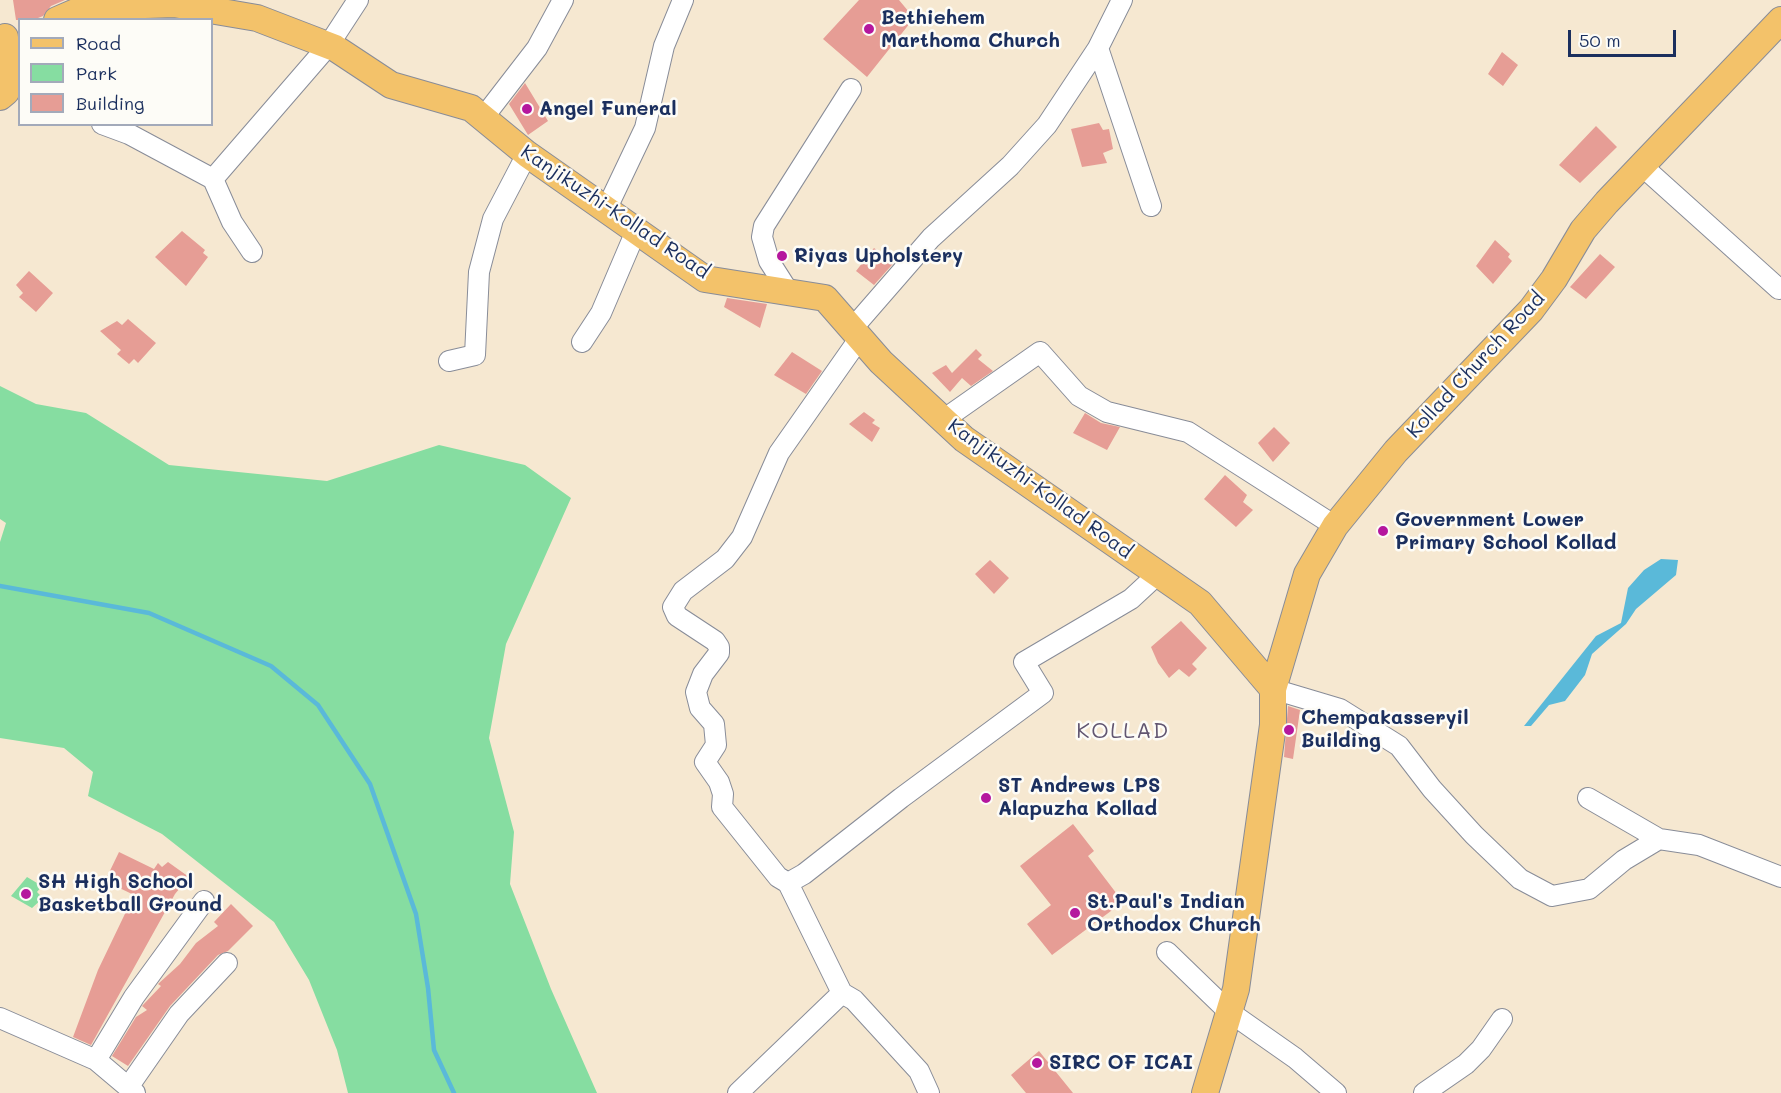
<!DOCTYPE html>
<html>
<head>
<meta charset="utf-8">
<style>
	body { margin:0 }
	#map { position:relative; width:1781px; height:1093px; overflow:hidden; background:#f6e8d1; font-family:Mali,sans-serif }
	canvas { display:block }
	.legend { position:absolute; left:18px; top:18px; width:195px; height:108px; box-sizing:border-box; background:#fdfcf7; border:2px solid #a3aaba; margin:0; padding:8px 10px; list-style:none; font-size:18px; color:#1b2f5e }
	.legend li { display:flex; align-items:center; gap:12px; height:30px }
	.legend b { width:30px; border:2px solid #a3aaba }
	.scale { position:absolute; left:1568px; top:30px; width:108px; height:27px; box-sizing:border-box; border:3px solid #1b2f5e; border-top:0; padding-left:8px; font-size:18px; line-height:21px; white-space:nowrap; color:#1b2f5e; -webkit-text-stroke:4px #fdfcf7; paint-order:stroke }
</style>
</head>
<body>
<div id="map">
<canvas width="1781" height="1093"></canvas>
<ul class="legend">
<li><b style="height:8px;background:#f3c26a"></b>Road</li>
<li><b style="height:16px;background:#86dda1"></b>Park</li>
<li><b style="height:16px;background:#e69d95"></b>Building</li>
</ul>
<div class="scale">50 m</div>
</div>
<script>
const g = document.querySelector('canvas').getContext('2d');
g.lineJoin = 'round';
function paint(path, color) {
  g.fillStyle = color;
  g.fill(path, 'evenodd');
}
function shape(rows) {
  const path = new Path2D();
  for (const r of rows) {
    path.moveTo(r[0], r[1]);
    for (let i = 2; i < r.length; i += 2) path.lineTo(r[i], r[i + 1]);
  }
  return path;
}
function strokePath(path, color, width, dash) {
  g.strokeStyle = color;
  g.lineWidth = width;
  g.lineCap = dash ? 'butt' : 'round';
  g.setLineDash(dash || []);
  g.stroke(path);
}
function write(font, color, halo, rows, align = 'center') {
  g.font = font + ' Mali,sans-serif';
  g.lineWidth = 5;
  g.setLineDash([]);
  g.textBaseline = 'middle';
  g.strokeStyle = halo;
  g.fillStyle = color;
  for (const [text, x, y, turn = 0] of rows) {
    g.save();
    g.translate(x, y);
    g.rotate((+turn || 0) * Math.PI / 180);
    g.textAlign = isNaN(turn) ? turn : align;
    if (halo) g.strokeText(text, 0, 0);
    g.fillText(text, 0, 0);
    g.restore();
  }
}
paint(shape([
	[0,386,36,404,86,413,169,465,327,481,439,445,525,465,571,498,506,644,489,738,514,832,510,884,551,989,597,1093,348,1093,337,1050,309,980,274,922,162,834,88,796,93,772,64,748,0,738,0,542,6,523,0,519],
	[27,877,42,886,37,892,43,898,32,908,11,896]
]), '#86dda1');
paint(shape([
	[1661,559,1678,560,1676,575,1636,609,1626,624,1592,654,1585,675,1565,701,1549,705,1531,726,1524,726,1596,636,1621,623,1628,588,1644,570]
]), '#5ab9d9');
strokePath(shape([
	[0,586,149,613,271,666,318,705,370,784,416,914,428,988,434,1050,454,1093]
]), '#5ab9d9', 4.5);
paint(shape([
	[13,0,65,0,51,6,43,16,33,20,16,20],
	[859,0,899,0,914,18,867,77,823,39],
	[1502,52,1518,65,1503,86,1488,74],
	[525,83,548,121,528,135,509,104],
	[1099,123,1103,130,1109,129,1113,149,1103,153,1107,163,1082,167,1071,129],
	[1596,126,1617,147,1580,183,1559,165],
	[182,231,205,250,203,253,208,257,186,286,155,257],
	[1495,240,1510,254,1508,257,1512,261,1493,284,1476,266],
	[874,248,889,259,895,253,899,257,874,285,856,271],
	[1600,254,1615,267,1586,299,1570,287],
	[29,271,53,293,36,312,19,297,23,293,16,285],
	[727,298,767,304,760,328,724,307],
	[128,319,156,343,138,363,134,359,129,364,117,354,121,350,100,331,117,321,122,325],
	[976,349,982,355,978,359,993,371,971,386,962,378,950,392,932,373,946,365,952,373],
	[792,352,822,371,806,394,774,375],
	[864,412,875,420,872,423,880,428,872,442,849,424],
	[1085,413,1101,423,1120,427,1107,450,1073,433],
	[1274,427,1290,443,1273,462,1258,443],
	[1225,475,1247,495,1243,502,1253,510,1236,527,1204,499],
	[990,560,1009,578,994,594,975,574],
	[1181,621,1207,648,1192,664,1197,669,1189,677,1179,669,1169,678,1158,663,1151,647],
	[1288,706,1300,710,1293,759,1284,757],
	[1073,824,1094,851,1088,856,1123,902,1052,955,1027,924,1051,905,1020,866],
	[119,852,154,869,158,863,162,867,168,862,189,877,175,894,91,1045,73,1037,98,970,134,895,105,881],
	[231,904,253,926,228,951,218,955,170,1006,128,1066,112,1056,136,1017,147,1010,142,1006,161,986,158,984,180,964,196,943,218,926,214,922],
	[1039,1051,1073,1093,1026,1093,1011,1075]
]), '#e69d95');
const minor = shape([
	[1098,48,1151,206],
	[483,118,537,48,563,0],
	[102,124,129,134,213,179,232,222,252,252],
	[1641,165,1779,289],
	[213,179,328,46,358,0],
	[606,210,645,128,664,46,683,0],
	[790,294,769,261,762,237,764,226,851,89],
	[851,330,931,238,1010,166,1047,125,1098,48,1122,0],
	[859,339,779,453,742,537,725,559,683,591,673,607,677,616,715,641,719,647,719,653,703,674,696,692,700,708,714,724,716,745,705,762,719,782,723,794,722,807,778,877,788,883,804,874,901,798,1043,693,1024,662,1131,599,1158,574],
	[582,342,601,313,636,231],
	[449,361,475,355,479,272,493,219,527,154],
	[943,420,1040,352,1079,396,1107,412,1188,432,1335,526],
	[1273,689,1340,709,1399,746,1432,789,1474,835,1520,879,1552,896,1589,889,1624,860,1659,839,1699,845,1781,877],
	[1588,798,1659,839],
	[788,883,842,993,854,1000,919,1071,929,1093],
	[1167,952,1228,1011,1295,1058,1336,1093],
	[0,1018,96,1060,135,1093],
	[96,1060,134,997,204,901],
	[129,1086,179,1014,227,963],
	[738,1093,842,993],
	[1424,1093,1466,1064,1481,1049,1502,1019]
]);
const major = shape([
	[57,20,87,7,174,4,257,18,335,48,391,85,471,108,527,154,705,279,825,298,881,362,964,439,1200,603,1273,689],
	[0,97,6,92,5,37],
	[1205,1093,1236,989,1273,725,1273,689,1307,574,1335,526,1396,451,1531,310,1554,279,1583,230,1607,202,1781,20]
]);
strokePath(minor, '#888c98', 22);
strokePath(major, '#888c98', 28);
strokePath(minor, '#fff', 20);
strokePath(major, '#f3c26a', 26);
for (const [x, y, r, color] of [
	[869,29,6,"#b5179e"],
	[527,109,6,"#b5179e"],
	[782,256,6,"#b5179e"],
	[1383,531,6,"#b5179e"],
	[1289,730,6,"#b5179e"],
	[986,798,6,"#b5179e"],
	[26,894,6,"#b5179e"],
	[1075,913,6,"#b5179e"],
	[1037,1063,6,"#b5179e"]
]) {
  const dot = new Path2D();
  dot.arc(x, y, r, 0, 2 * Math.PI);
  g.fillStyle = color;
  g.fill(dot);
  strokePath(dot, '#fdfcf7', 2);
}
write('bold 20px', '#1b2f5e', '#fdfcf7', [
	["Bethiehem",881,18],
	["Marthoma Church",881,41],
	["Angel Funeral",539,109],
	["Riyas Upholstery",794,256],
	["Government Lower",1395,520],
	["Primary School Kollad",1395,543],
	["Chempakasseryil",1301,718],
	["Building",1301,741],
	["ST Andrews LPS",998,786],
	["Alapuzha Kollad",998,809],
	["SH High School",38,882],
	["Basketball Ground",38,905],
	["St.Paul's Indian",1087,902],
	["Orthodox Church",1087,925],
	["SIRC OF ICAI",1049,1063]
], 'left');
write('20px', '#1b2f5e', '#fdfcf7', [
	["Kanjikuzhi-Kollad Road",615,212,34],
	["Kollad Church Road",1476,365,-47],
	["Kanjikuzhi-Kollad Road",1040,489,36]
]);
g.letterSpacing = '1.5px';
write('22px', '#625671', '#fdfcf7', [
	["KOLLAD",1123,731]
]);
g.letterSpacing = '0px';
</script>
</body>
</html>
